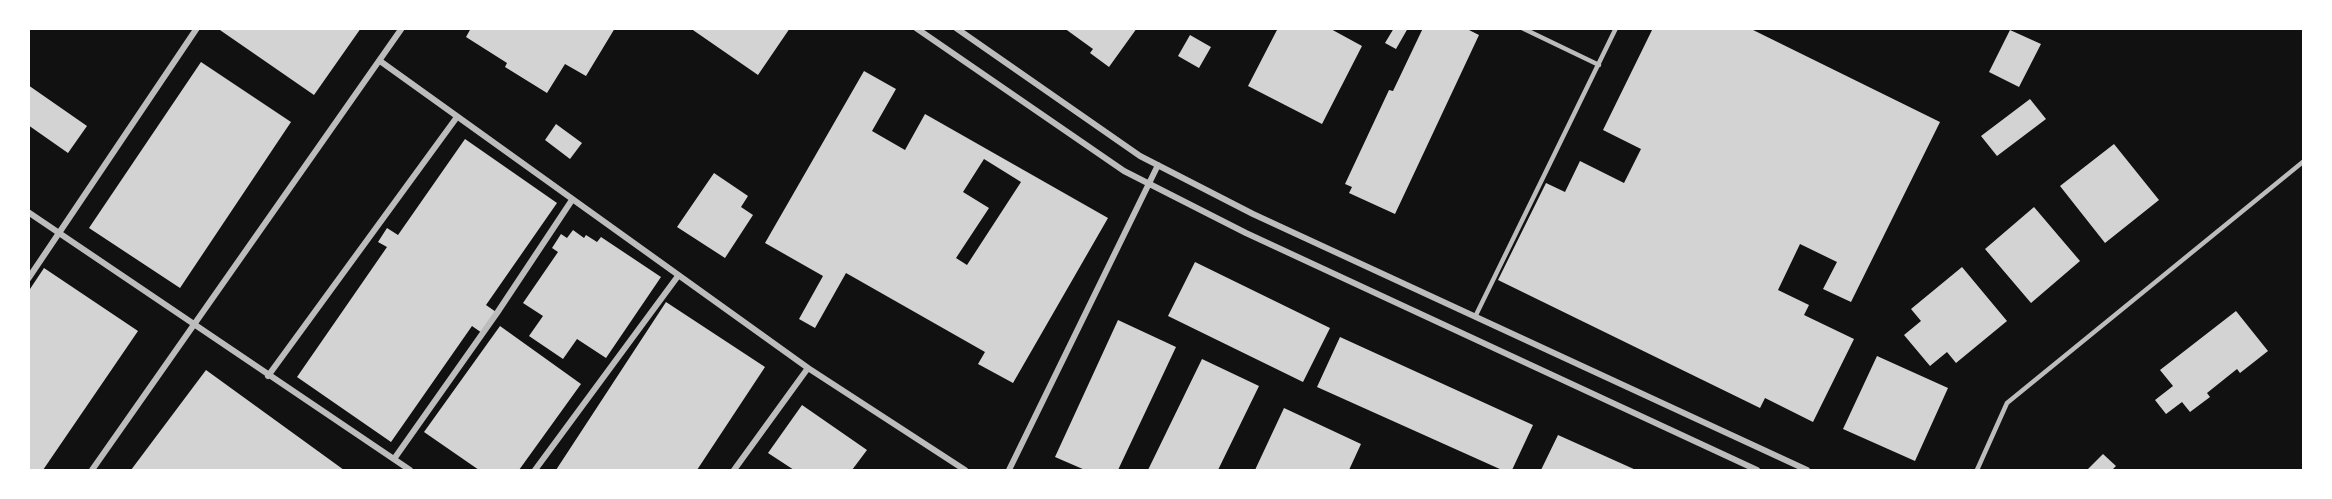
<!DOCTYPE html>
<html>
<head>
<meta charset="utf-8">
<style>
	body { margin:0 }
	#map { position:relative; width:2332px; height:499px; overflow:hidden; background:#111; font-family:Roboto,sans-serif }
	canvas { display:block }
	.frame { position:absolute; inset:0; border:30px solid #fff; pointer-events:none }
</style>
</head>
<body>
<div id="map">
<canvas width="2332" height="499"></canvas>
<div class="frame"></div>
</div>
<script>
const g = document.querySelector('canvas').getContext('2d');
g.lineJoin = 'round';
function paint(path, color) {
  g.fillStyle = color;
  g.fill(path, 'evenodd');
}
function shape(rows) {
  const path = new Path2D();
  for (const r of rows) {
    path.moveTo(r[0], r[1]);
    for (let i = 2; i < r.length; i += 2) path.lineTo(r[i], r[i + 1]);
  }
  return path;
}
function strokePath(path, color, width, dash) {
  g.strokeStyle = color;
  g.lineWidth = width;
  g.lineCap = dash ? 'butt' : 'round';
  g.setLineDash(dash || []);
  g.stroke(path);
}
paint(shape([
	[217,28,361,28,314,95],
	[471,28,615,28,586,76,565,64,547,93,505,67,507,63,466,37],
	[690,28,790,28,758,75],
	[1064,28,1137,28,1109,67,1090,53,1093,49],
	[1278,28,1329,28,1362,46,1322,124,1248,86],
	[1394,28,1408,28,1396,49,1385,43],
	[1423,28,1465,28,1479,35,1395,214,1349,193,1352,187,1345,184,1389,90,1393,91],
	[1653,28,1749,28,1940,122,1851,302,1823,289,1837,262,1800,244,1778,290,1809,305,1804,315,1854,339,1813,422,1765,398,1760,408,1498,280,1546,183,1565,192,1580,161,1624,183,1641,149,1603,130],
	[2010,30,2041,44,2019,87,1989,72],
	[1190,35,1211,47,1199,68,1178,56],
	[201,62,291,122,180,288,89,228],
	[864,71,896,89,872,131,905,150,925,114,1108,218,1013,383,978,364,985,352,846,273,815,328,799,319,823,276,765,243],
	[984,159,1021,182,967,265,956,258,989,208,963,192],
	[28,85,87,126,68,153,28,125],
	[2030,99,2046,119,1997,156,1981,136],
	[556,124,582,143,570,159,545,140],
	[465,139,557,203,486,305,496,312,482,333,472,326,391,442,297,377,387,247,378,242,387,228,398,235],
	[2114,144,2159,200,2105,243,2060,186],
	[714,173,748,196,741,207,753,215,725,258,677,227],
	[2034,207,2080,261,2031,303,1985,249],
	[573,230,584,238,586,235,597,242,601,237,661,277,606,358,577,339,563,359,529,336,543,316,523,303,558,252,552,248,561,234,567,238],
	[1195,262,1330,328,1303,382,1168,316],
	[1962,267,2007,321,1956,363,1947,352,1930,366,1904,335,1921,321,1911,309],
	[44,268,138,331,43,470,28,470,28,292],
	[666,302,765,367,697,470,556,470],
	[2236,311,2268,351,2240,373,2237,369,2207,393,2210,397,2190,412,2182,402,2166,414,2155,400,2173,386,2160,370],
	[1118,320,1176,347,1118,470,1085,470,1055,457],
	[500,326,581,384,519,470,479,470,424,432],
	[1340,337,1533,425,1512,470,1502,470,1317,387],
	[1877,356,1948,388,1915,461,1843,429],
	[1202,359,1259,386,1218,470,1148,470],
	[206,370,344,470,131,470],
	[802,405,867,450,852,470,794,470,768,453],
	[1284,408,1361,444,1349,470,1255,470],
	[1558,435,1636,470,1541,470],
	[2103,454,2116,466,2112,470,2087,470]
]), '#d3d3d3');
strokePath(shape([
	[1522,28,1599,65],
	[1475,317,1616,28],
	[1977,470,2007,403,2304,161]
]), '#bcbcbc', 4.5);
strokePath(shape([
	[916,28,1124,171,1246,233,1757,470],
	[956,28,1140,156,1253,214,1807,470],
	[380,61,808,368,965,470],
	[28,212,410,470],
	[28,279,197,28],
	[268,376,457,117],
	[394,459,497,313,572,200],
	[92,470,402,28],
	[535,470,678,276],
	[734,470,808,368],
	[1009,470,1158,165]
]), '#bcbcbc', 6);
</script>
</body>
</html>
